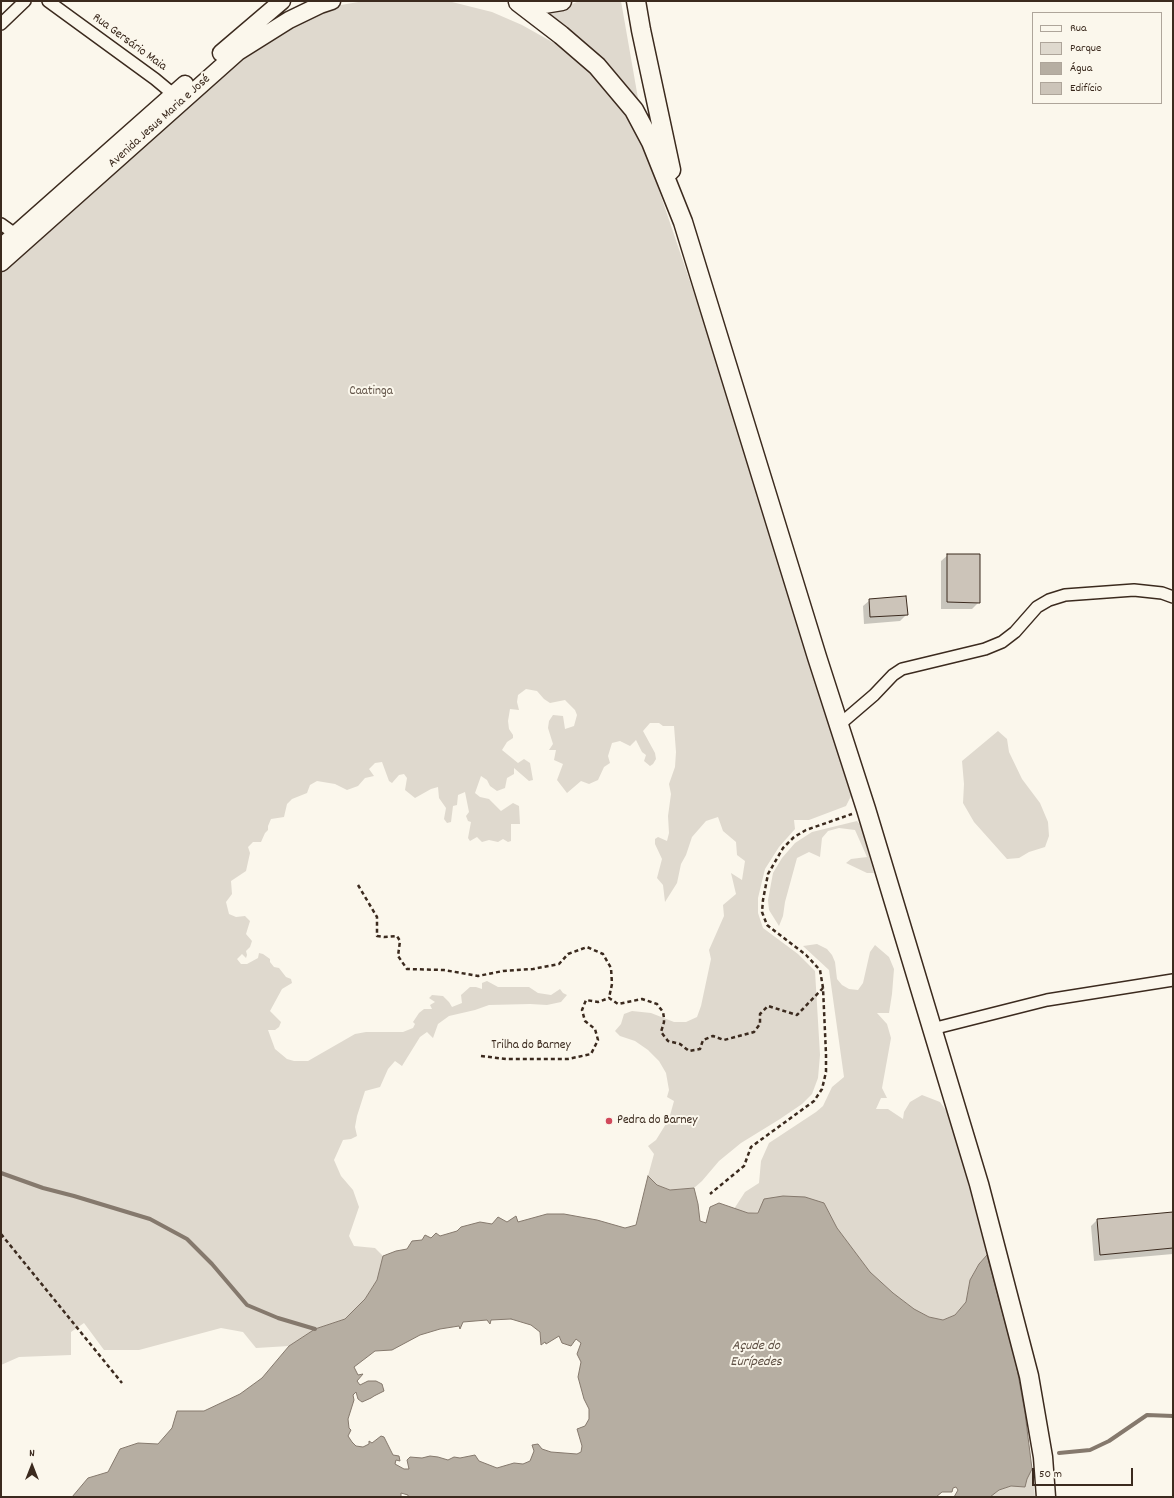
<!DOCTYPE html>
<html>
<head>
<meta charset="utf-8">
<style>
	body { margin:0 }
	#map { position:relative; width:1174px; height:1498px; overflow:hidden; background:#fbf7ec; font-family:Dekko,sans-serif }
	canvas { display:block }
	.frame { position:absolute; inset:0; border:2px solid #3b2a1e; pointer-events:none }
	.legend { position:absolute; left:1032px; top:12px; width:130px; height:92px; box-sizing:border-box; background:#fbf7ec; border:1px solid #aea59a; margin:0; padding:5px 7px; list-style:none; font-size:12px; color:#3b2a1e }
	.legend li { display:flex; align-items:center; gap:8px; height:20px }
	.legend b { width:20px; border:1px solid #aea59a }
	.north { position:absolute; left:12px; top:1446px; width:40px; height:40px; -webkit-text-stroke:3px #fbf7ec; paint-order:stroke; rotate:0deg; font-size:11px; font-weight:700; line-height:16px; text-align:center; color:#3b2a1e }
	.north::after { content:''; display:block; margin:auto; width:14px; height:18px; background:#3b2a1e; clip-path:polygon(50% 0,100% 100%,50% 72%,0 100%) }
	.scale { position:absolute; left:1032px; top:1468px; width:101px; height:18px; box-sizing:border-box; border:2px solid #3b2a1e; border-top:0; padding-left:5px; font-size:12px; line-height:14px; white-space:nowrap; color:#3b2a1e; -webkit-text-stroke:3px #fbf7ec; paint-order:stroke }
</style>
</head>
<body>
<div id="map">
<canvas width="1174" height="1498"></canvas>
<div class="frame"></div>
<ul class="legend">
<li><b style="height:5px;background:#fbf7ec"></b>Rua</li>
<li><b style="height:11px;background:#dfd9ce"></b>Parque</li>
<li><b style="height:11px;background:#b6aea2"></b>Água</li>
<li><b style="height:11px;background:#ccc4b9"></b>Edifício</li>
</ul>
<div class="north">N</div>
<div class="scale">50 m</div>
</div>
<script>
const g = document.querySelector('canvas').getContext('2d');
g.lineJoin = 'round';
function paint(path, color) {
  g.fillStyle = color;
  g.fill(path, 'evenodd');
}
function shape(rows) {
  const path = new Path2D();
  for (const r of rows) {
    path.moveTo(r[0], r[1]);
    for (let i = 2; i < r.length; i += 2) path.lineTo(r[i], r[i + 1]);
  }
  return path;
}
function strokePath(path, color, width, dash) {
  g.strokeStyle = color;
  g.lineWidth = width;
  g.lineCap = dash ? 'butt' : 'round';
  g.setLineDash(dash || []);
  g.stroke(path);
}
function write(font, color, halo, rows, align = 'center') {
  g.font = font + ' Dekko,sans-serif';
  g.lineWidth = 4;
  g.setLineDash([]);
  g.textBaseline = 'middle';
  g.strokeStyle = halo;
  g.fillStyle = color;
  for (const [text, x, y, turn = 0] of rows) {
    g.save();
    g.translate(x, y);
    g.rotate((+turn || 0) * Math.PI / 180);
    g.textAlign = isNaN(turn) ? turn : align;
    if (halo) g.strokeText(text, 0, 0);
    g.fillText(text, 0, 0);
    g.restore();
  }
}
paint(shape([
	[364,1,448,1,492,12,522,25,554,43,578,62,602,84,624,112,648,158,699,308,851,796,846,806,809,820,794,820,795,829,779,847,765,869,758,898,758,913,763,928,798,954,815,971,820,1055,818,1078,812,1094,802,1104,780,1119,741,1143,719,1161,702,1181,694,1188,671,1190,657,1185,648,1176,654,1154,648,1146,656,1140,669,1119,674,1101,667,1097,669,1090,666,1073,659,1061,648,1050,635,1041,620,1036,615,1031,621,1024,624,1014,632,1011,651,1013,674,1022,686,1022,697,1017,701,1006,711,959,709,950,724,916,723,905,736,894,731,873,742,880,745,861,737,855,736,842,723,831,718,817,706,821,692,837,686,855,681,864,677,883,665,902,663,885,657,878,662,859,655,844,655,839,658,837,667,841,669,833,668,816,671,794,669,784,675,767,676,752,674,726,663,726,659,723,650,723,643,731,655,753,656,759,653,764,650,766,644,761,646,755,642,752,636,740,630,746,620,741,612,743,608,756,610,763,604,767,598,780,589,784,581,781,567,793,557,780,563,764,554,760,556,750,549,750,553,744,548,728,549,721,553,715,563,716,565,729,574,726,577,715,575,710,565,700,550,703,544,699,537,691,526,689,518,695,517,702,519,710,510,709,508,721,509,729,513,735,513,738,507,742,502,750,518,763,524,759,530,763,533,780,529,781,514,768,514,774,507,778,505,788,497,791,490,786,487,780,481,776,475,793,480,797,489,799,501,811,513,803,519,806,520,824,511,824,511,841,508,842,503,839,498,842,489,840,482,842,477,837,470,841,468,838,471,822,468,821,466,816,469,812,465,792,458,795,457,805,453,806,451,822,447,823,444,819,446,808,439,798,438,787,431,789,415,798,405,790,407,778,404,774,399,775,392,783,389,781,382,762,375,763,369,769,374,776,365,778,358,786,347,790,335,784,317,781,310,785,307,793,292,799,287,804,284,817,271,819,268,826,268,830,265,833,261,842,253,842,248,847,250,853,246,871,231,881,232,894,226,902,229,914,236,917,245,916,250,921,246,934,252,941,250,947,246,951,247,955,246,958,242,954,237,959,241,964,247,964,258,958,259,953,263,954,270,959,270,962,274,967,279,968,286,977,291,979,292,983,282,989,270,1011,281,1022,279,1027,275,1030,268,1030,275,1049,287,1059,294,1061,308,1061,355,1034,366,1032,403,1032,413,1028,415,1024,413,1022,419,1013,424,1009,432,1009,430,1005,435,1002,429,998,432,995,443,996,449,1002,452,1007,462,1003,461,995,470,987,476,987,482,989,482,983,487,981,498,987,529,987,538,993,551,995,560,989,563,993,567,995,561,1002,547,1005,530,1004,489,1005,475,1010,449,1016,438,1024,433,1038,427,1032,420,1037,402,1066,395,1061,388,1069,380,1087,365,1091,357,1116,355,1127,357,1136,351,1139,343,1140,334,1160,341,1176,353,1190,359,1207,349,1236,354,1246,375,1248,383,1256,377,1280,365,1299,345,1319,315,1329,289,1346,256,1348,243,1332,221,1328,139,1350,104,1350,84,1323,71,1332,71,1355,19,1357,1,1365,1,273,240,58,311,16,341,5],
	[579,1,621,1,639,104,611,69,588,46,550,14],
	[998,731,1007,739,1009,752,1022,779,1040,803,1048,822,1049,836,1045,847,1029,852,1019,858,1007,859,974,822,963,803,964,784,962,761],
	[857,821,861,826,874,873,867,873,846,863,851,859,867,857,855,830,839,828,828,831,822,838,820,857,809,852,797,858,785,902,783,916,779,926,769,910,768,900,773,873,782,858,795,843,812,832],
	[817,944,827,949,832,955,835,962,837,979,842,985,849,989,858,990,863,983,870,952,875,945,889,957,894,969,892,994,889,1013,877,1013,887,1024,891,1038,882,1088,887,1098,881,1098,876,1109,888,1109,903,1119,904,1112,910,1102,922,1095,940,1102,950,1116,987,1255,979,1264,970,1280,966,1302,955,1315,943,1320,929,1317,914,1309,893,1293,870,1272,837,1228,824,1203,748,1213,734,1209,745,1192,759,1183,761,1161,769,1143,816,1112,823,1106,832,1087,844,1077,829,970,803,946],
	[1032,1469,1035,1497,990,1497,999,1490,1011,1486,1025,1487,1027,1479]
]), '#dfd9ce');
const water = shape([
	[648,1176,657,1185,670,1190,694,1188,698,1204,700,1221,706,1223,710,1207,719,1203,748,1213,758,1213,764,1199,783,1196,805,1197,824,1203,837,1228,870,1272,893,1293,914,1309,929,1317,943,1320,955,1315,966,1302,970,1280,979,1264,987,1255,1016,1363,1025,1413,1032,1469,1027,1479,1025,1487,1011,1486,999,1490,990,1497,954,1497,958,1490,956,1487,953,1488,952,1492,942,1492,936,1497,408,1497,408,1495,401,1493,401,1497,72,1497,88,1478,108,1472,120,1449,138,1443,158,1444,172,1428,177,1411,204,1411,240,1394,262,1378,289,1346,315,1329,345,1319,365,1299,377,1280,383,1256,396,1251,407,1249,412,1241,422,1240,425,1235,431,1238,436,1233,440,1236,457,1231,461,1227,480,1222,492,1224,498,1217,507,1222,516,1216,518,1222,547,1214,564,1214,597,1220,625,1228,636,1225,648,1176],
	[511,1319,531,1325,540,1332,541,1345,545,1342,546,1344,559,1336,562,1343,571,1346,576,1339,581,1343,577,1354,581,1362,578,1377,584,1399,589,1409,589,1419,585,1426,577,1429,582,1446,581,1452,577,1454,551,1452,542,1449,538,1444,532,1445,534,1451,530,1461,523,1464,514,1463,497,1468,479,1461,475,1455,460,1458,454,1457,448,1460,438,1457,430,1456,422,1458,410,1457,407,1460,409,1469,404,1469,395,1464,396,1460,400,1461,399,1456,393,1455,384,1437,381,1436,372,1443,369,1441,369,1444,363,1447,356,1446,352,1442,348,1436,351,1430,349,1428,348,1419,354,1400,353,1395,356,1392,358,1399,362,1402,371,1398,374,1396,384,1391,382,1384,376,1381,368,1381,360,1385,357,1381,363,1374,358,1375,354,1367,375,1351,392,1350,420,1335,440,1329,459,1326,460,1329,463,1322,487,1320,490,1324,491,1320,511,1319]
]);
paint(water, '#b6aea2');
strokePath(water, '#85796d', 1);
paint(shape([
	[948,555,979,602,972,609,941,609,941,561],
	[870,600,907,614,900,621,864,624,863,606],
	[1173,1213,1173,1254,1094,1261,1091,1226,1097,1220]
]), '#0003');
strokePath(shape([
	[1,1173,43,1188,74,1196,150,1219,187,1239,212,1264,247,1305,278,1318,315,1329],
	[1059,1453,1090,1450,1109,1441,1147,1415,1173,1416]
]), '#85796d', 4);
const building = shape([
	[947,554,980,554,980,603,947,602,947,554],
	[906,596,908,615,870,617,869,599,906,596],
	[1173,1212,1173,1248,1100,1255,1097,1219,1173,1212]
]);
paint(building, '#ccc4b9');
strokePath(building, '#3b2a1e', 1);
const minor = shape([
	[48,1,155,79,173,94],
	[1,24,25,1],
	[1,224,15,234],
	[839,725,874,695,893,675,902,669,985,649,1002,642,1015,632,1037,607,1049,600,1065,595,1134,590,1162,593,1173,597],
	[932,1029,1047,1000,1173,980]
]);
const secondary = shape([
	[221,53,282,1],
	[1,247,185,84],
	[1,263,238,52,289,20,320,5,332,1]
]);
const primary = shape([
	[636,1,641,30,671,170],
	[518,2,561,35,597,66,634,110,651,142,683,222,817,657,866,809,979,1184,1029,1376,1043,1457,1046,1497],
	[519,2,544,4,562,1]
]);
strokePath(minor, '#3b2a1e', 14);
strokePath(secondary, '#3b2a1e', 19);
strokePath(primary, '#3b2a1e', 21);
strokePath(shape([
	[358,885,377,917,377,936,384,937,397,936,400,941,398,956,407,969,444,970,478,976,503,971,533,969,559,964,568,954,587,947,603,954,611,968,612,984,609,998],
	[823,988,820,970,806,955,767,925,762,912,763,900,768,874,783,848,794,837,806,830,852,814],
	[481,1056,506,1059,568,1059,591,1054,598,1040,595,1029,585,1021,582,1010,586,1000,598,1002,609,998,618,1004,642,999,657,1004,663,1012,664,1018,664,1022,661,1032,668,1041,680,1044,689,1051,700,1049,703,1040,713,1036,724,1040,754,1032,760,1024,760,1014,768,1006,797,1015,823,988,826,1054,826,1072,822,1089,814,1101,751,1147,744,1166,710,1194],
	[1,1234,122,1383]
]), '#3b2a1e', 2.5, [4, 3]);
strokePath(minor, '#fbf7ec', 11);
strokePath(secondary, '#fbf7ec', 16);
strokePath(primary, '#fbf7ec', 18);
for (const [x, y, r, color] of [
	[609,1121,4,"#d1495b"]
]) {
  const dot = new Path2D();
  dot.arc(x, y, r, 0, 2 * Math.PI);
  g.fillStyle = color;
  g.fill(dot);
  strokePath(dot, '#fbf7ec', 1.5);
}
write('13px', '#3b2a1e', '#fbf7ec', [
	["Rua Gersário Maia",129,43,36],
	["Avenida Jesus Maria e José",160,122,-42],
	["Trilha do Barney",531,1046]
]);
write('13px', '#64564a', '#fbf7ec', [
	["Caatinga",371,392]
]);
write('13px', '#3b2a1e', '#fbf7ec', [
	["Pedra do Barney",617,1121]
], 'left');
write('italic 14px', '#605246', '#fbf7ec', [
	["Açude do",756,1347],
	["Eurípedes",756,1363]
]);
</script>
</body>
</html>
